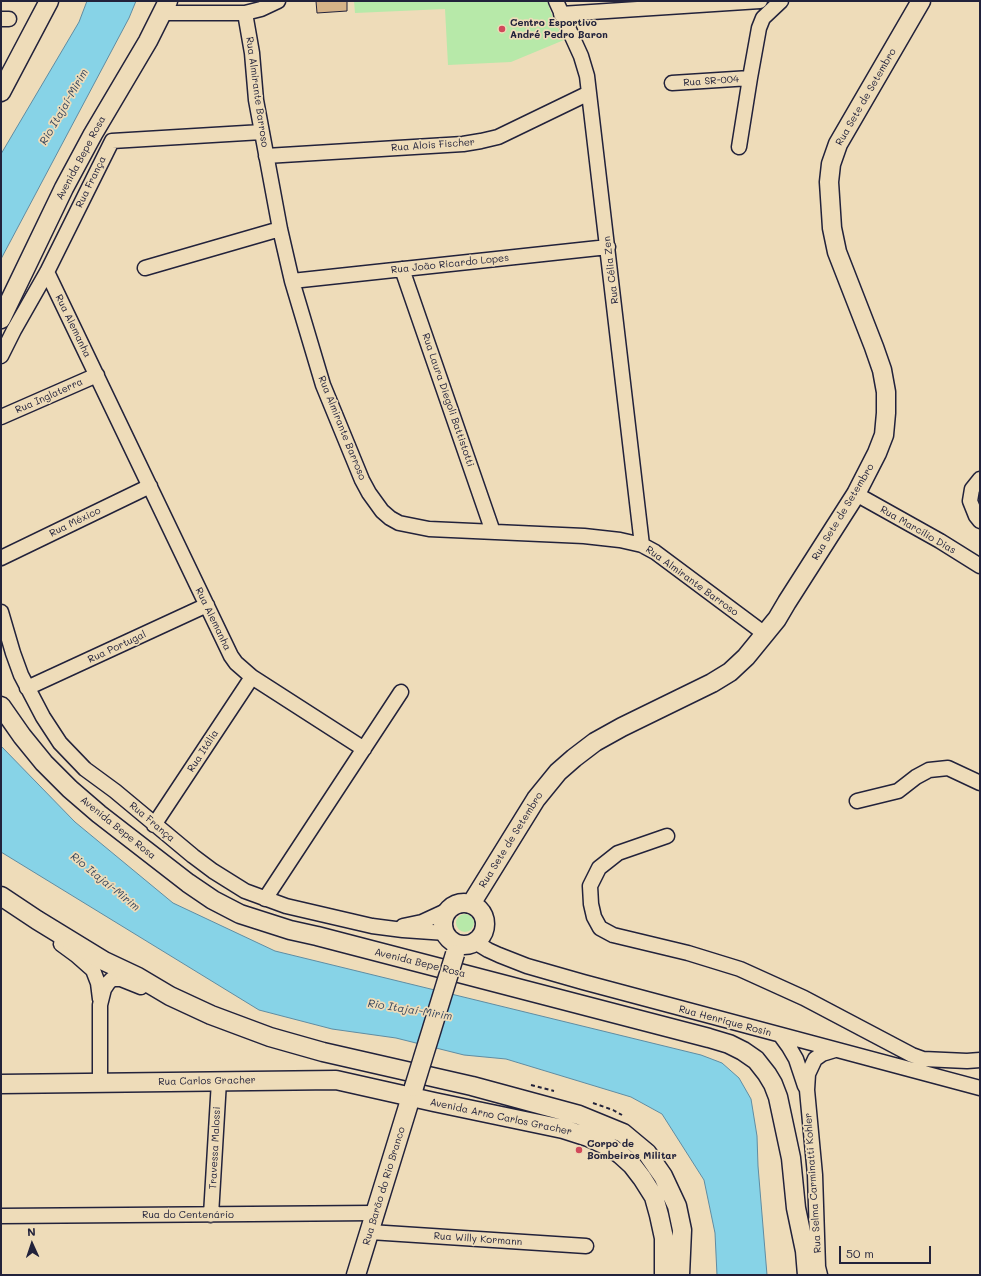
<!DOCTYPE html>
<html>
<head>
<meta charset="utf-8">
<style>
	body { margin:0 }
	#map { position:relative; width:981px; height:1276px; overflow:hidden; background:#eedcb9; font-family:Mali,sans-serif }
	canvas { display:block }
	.frame { position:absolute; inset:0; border:2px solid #22223b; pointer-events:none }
	.north { position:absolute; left:12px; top:1224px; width:40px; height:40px; -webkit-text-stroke:3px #eedcb9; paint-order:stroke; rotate:357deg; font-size:11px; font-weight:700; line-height:16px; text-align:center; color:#22223b }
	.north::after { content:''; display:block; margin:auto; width:14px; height:18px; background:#22223b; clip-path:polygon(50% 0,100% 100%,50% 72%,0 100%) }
	.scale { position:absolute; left:839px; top:1246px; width:92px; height:18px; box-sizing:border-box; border:2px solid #22223b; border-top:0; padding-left:5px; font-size:12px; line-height:14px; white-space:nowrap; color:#22223b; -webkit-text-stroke:3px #eedcb9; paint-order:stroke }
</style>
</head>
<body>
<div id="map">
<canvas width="981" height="1276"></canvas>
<div class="frame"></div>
<div class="north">N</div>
<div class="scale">50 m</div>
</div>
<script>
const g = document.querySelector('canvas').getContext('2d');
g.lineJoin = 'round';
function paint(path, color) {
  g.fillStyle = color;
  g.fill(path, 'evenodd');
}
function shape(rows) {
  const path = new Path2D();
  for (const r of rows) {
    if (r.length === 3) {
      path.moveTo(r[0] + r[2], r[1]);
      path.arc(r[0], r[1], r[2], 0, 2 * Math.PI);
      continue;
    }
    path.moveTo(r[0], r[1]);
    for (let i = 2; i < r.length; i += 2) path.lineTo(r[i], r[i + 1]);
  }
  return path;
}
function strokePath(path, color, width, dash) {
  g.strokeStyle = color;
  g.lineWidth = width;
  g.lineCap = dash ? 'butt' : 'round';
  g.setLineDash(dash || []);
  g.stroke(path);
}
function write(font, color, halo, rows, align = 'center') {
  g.font = font + ' Mali,sans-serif';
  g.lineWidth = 3.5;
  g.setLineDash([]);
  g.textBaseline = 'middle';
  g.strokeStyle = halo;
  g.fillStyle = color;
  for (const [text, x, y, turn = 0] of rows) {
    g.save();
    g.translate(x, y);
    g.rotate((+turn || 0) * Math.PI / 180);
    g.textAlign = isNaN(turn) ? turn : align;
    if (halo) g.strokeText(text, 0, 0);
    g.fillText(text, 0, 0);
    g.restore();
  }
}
paint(shape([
	[354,1,547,1,553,18,564,40,511,62,448,65,445,9,355,13],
	[465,923,9]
]), '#b7e9a9');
const water = shape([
	[87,1,136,1,129,18,1,259,1,154,79,22,87,1],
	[1,746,75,822,173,903,275,951,701,1055,722,1063,739,1078,751,1099,757,1136,758,1166,767,1275,717,1275,715,1233,704,1180,662,1114,631,1097,506,1059,464,1055,396,1038,332,1029,259,1010,1,852,1,746]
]);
paint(water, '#87d3e7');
strokePath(water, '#5f8ca2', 1);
const building = shape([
	[316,1,347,1,347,11,317,13,316,1]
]);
paint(building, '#d5b287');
strokePath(building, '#22223b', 1);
const minor = shape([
	[556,1,581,56,587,76,642,545],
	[162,13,245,13,252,53,256,100,280,229,292,281,323,385,362,480,369,493,382,511,390,518,399,523,429,529,584,536,620,540,642,545,655,552,765,634],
	[245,13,261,9,278,1],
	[561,14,760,1],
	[1,19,9,19],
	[672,83,750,78],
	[739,147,750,78,759,28,763,18,781,1],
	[266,156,463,144,481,141,498,137,589,93],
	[145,268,280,229],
	[402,269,493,532],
	[47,272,231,656,236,663,252,677,364,749],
	[292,281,608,247],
	[1,356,14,330,47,272,112,141,262,132],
	[1,417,97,375],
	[980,479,972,489,970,501,976,516,980,521],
	[856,494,940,541,980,566],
	[1,558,150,486],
	[1,612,13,653,21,675,43,717,60,743,85,769,115,791,193,856,213,871,245,891,286,906,372,926,403,930,446,933],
	[27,688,207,605],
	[857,801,898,791,916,777,929,770,948,768,980,783],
	[154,825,252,677],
	[667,836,618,853,599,868,590,886,591,904,594,917,600,928,613,935,688,953,740,969,804,998,912,1055,923,1059,967,1061,980,1060],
	[265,899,401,692],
	[403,926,422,922,448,910],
	[475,942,488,950,499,955,527,966,583,982,980,1088],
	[61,944,76,955,93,970,98,983,100,999],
	[781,1036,789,1047,796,1059,805,1086],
	[100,1082,100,1005,104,989,108,983,112,979,121,979,141,987],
	[211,1215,219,1081],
	[1,1216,375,1213],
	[370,1232,586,1246],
	[820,1275,818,1267,815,1175,807,1090,808,1074,815,1059,822,1054,835,1050]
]);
const major = shape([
	[1,92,49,1],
	[1,319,64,188,93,134,148,41,168,1],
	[1,706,22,736,44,763,70,789,99,814,188,883,213,900,240,914,290,930,317,936,709,1038,729,1044,743,1051,756,1060,767,1074,773,1084,778,1097,791,1158,796,1208,805,1251,807,1275],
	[1,896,37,920,104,961,138,977,170,996,211,1015,270,1037,323,1052,472,1086,579,1115,623,1133,647,1153,663,1176,677,1206,682,1230,680,1275],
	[464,924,21],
	[471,904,536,799,558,772,574,758,595,742,622,727,712,683,730,672,746,657,777,619,787,602,856,494,877,453,884,435,886,413,886,392,882,370,874,347,837,252,832,228,829,182,831,164,838,144,921,1],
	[1,1084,336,1080,434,1102,563,1129,588,1137,610,1147,621,1155,632,1165,642,1178,654,1197,659,1215,664,1238,664,1275],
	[356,1275,414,1087]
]);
strokePath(minor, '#22223b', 17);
strokePath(major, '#22223b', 21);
strokePath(shape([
	[531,1085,554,1091],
	[593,1103,613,1110,622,1115]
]), '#22223b', 2, [4, 3]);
strokePath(minor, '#eedcb9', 14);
strokePath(major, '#eedcb9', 18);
const majorBridge = shape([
	[414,1087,455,954]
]);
strokePath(majorBridge, '#22223b', 21, []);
strokePath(majorBridge, '#eedcb9', 18);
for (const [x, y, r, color] of [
	[502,29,4,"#d1495b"],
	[579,1150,4,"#d1495b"]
]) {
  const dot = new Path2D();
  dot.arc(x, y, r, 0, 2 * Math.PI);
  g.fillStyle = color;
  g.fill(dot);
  strokePath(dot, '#eedcb9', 1.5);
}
write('bold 10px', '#22223b', '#eedcb9', [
	["Centro Esportivo",510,23],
	["André Pedro Baron",510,35],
	["Corpo de",587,1144],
	["Bombeiros Militar",587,1156]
], 'left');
write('10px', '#22223b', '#eedcb9', [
	["Rua SR-004",711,81,-4],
	["Rua Almirante Barroso",257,92,82],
	["Rua Sete de Setembro",866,97,-60],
	["Rua Alois Fischer",433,145,-4],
	["Avenida Bepe Rosa",81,158,-62],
	["Rua França",91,182,-64],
	["Rua João Ricardo Lopes",450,264,-6],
	["Rua Célia Zen",611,270,-97],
	["Rua Alemanha",73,326,64],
	["Rua Inglaterra",49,396,-24],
	["Rua Laura Diegoli Battistotti",448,400,71],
	["Rua Almirante Barroso",342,428,68],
	["Rua Sete de Setembro",843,512,-59],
	["Rua México",75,522,-26],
	["Rua Marcílio Dias",918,530,30],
	["Rua Almirante Barroso",692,581,36],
	["Rua Alemanha",213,619,64],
	["Rua Portugal",117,647,-25],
	["Rua Itália",203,751,-57],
	["Rua França",152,822,40],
	["Avenida Bepe Rosa",118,828,39],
	["Rua Sete de Setembro",511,840,-58],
	["Avenida Bepe Rosa",420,963,14],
	["Rua Henrique Rosin",725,1021,15],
	["Rua Carlos Gracher",207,1081,-1],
	["Avenida Arno Carlos Gracher",501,1117,12],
	["Travessa Malossi",215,1148,-87],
	["Rua Selma Carminatti Kohler",813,1183,-94],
	["Rua Barão do Rio Branco",384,1186,-73],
	["Rua do Centenário",188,1215],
	["Rua Willy Kormann",478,1239,4]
]);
write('italic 11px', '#36455d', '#eedcb9', [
	["Rio Itajaí-Mirim",64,107,-60],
	["Rio Itajaí-Mirim",105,882,39],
	["Rio Itajaí-Mirim",410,1010,9]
]);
</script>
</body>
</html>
